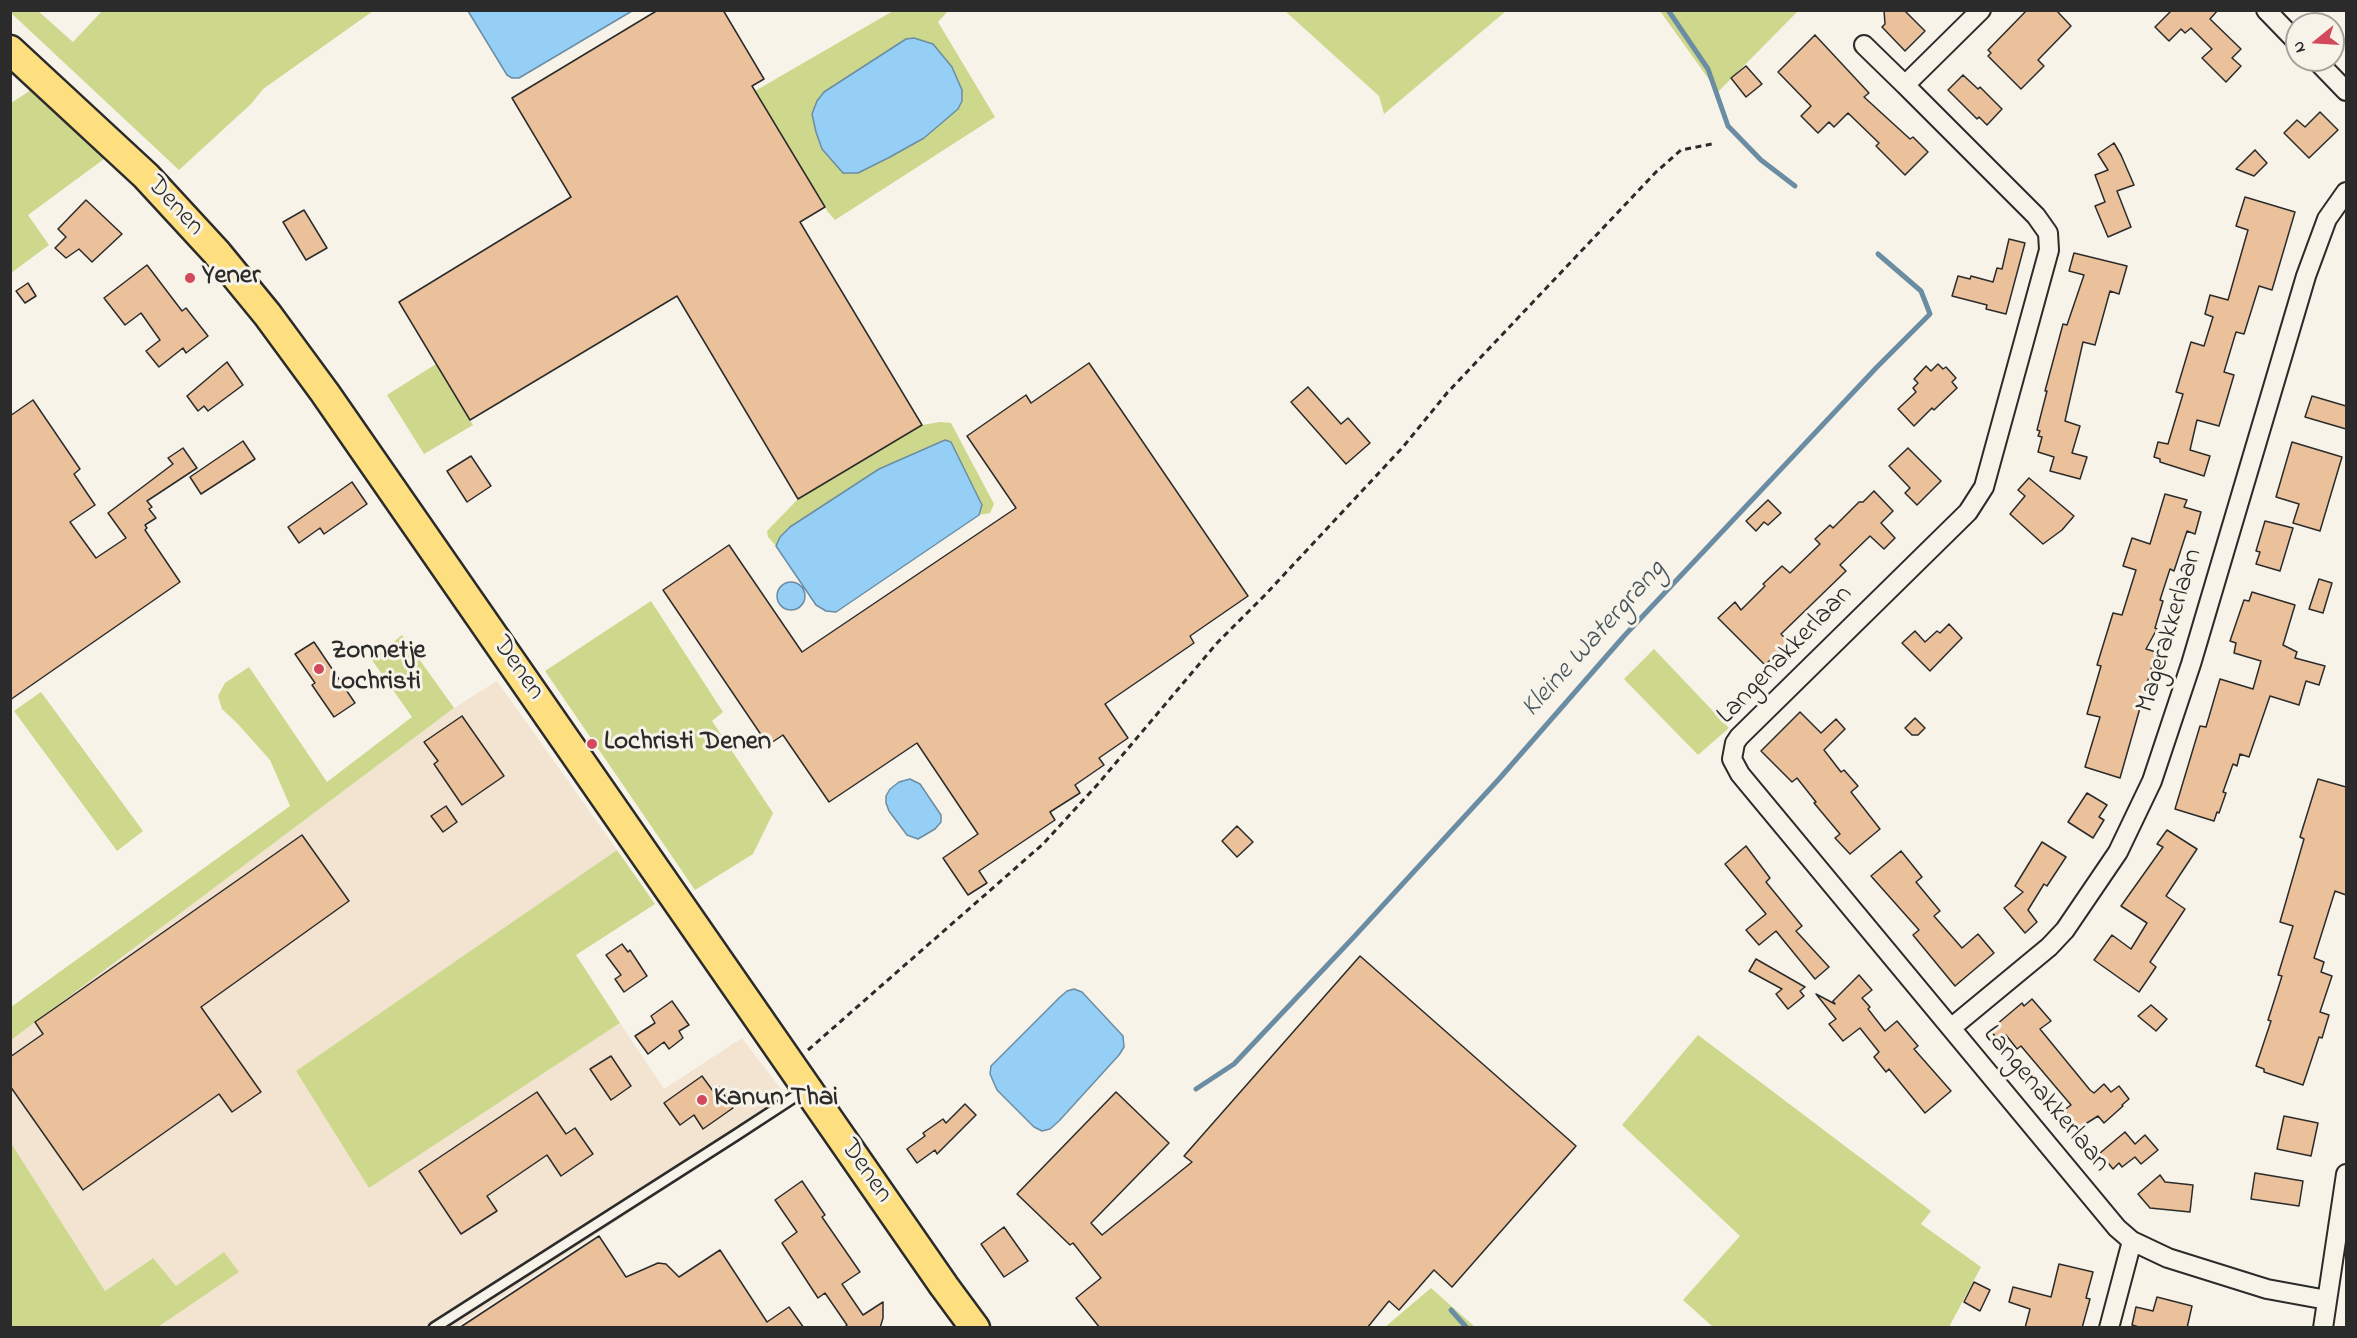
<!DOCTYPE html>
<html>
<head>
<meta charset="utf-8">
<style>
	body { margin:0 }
	#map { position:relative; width:2357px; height:1338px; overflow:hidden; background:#f7f3e8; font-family:"Indie Flower",sans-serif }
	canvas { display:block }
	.frame { position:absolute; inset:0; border:12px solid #2b2b2b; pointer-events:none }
	.north { position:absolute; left:2285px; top:12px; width:60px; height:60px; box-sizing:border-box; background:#f7f3e8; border:2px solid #a5a39c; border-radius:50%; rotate:252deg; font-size:16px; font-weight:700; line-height:24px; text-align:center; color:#2b2b2b }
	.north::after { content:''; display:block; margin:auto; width:21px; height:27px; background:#d1495b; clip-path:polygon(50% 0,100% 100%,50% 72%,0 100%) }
</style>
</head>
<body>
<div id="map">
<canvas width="2357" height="1338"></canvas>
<div class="frame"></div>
<div class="north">N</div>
</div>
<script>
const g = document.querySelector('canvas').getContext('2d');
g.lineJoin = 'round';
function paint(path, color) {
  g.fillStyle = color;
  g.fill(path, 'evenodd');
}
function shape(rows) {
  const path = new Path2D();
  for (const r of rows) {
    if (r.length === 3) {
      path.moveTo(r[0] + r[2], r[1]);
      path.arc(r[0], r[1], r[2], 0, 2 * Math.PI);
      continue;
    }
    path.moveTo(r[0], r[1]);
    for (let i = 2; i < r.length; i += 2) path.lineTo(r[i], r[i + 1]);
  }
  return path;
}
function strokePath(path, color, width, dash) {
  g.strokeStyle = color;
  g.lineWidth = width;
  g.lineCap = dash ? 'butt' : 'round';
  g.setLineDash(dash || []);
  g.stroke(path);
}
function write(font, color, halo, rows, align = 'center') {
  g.font = font + ' "Indie Flower",sans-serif';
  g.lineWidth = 6;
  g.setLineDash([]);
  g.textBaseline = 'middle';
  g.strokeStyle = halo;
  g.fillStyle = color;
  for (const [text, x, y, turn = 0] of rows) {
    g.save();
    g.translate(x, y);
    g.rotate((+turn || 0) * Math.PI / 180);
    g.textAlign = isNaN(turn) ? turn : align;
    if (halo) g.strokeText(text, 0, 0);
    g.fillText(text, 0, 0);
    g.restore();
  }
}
paint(shape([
	[497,681,617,850,296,1071,369,1188,620,1023,664,1089,742,1038,793,1105,454,1328,158,1327,239,1272,224,1253,176,1286,152,1258,105,1291,11,1143,11,1039,454,708]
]), '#f3e4d1');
paint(shape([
	[11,10,38,11,73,42,102,11,373,11,263,89,251,104,179,170,11,13],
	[893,11,948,11,938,22,995,117,835,220,828,212,755,91],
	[914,38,933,44,952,67,962,90,962,101,958,109,924,138,890,157,858,173,843,173,817,101,824,92,906,39],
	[1285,11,1506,11,1384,114,1379,96],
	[1660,11,1798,11,1718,92],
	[31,90,104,159,28,215,49,245,11,273,11,103],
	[436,364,473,425,424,454,387,395],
	[940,422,951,423,994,504,990,513,979,515,982,505,951,442,945,440,879,469,790,527,776,546,768,537,767,531,798,499,922,425],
	[651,601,723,712,712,721,773,813,753,854,695,890,545,671],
	[402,635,454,708,11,1040,11,1007,290,806,270,760,237,723,222,709,218,696,225,683,249,667,327,782,412,717,372,660],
	[1654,649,1729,728,1698,755,1624,679],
	[41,692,143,831,117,851,14,711],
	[617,850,655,904,576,955,620,1023,369,1188,296,1071],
	[1698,1035,1931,1211,1921,1224,1981,1267,1949,1327,1713,1327,1683,1300,1740,1236,1622,1125],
	[11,1143,105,1291,153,1258,176,1286,224,1252,239,1272,158,1327,11,1327],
	[1431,1288,1475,1327,1385,1327]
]), '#cdd88c');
const water = shape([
	[468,11,632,11,519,78,512,78,507,75,468,11],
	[914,38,933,44,952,67,962,90,962,101,958,109,924,138,890,157,858,173,843,173,822,149,816,132,812,114,817,101,824,92,906,39,914,38],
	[945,440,951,442,982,505,979,515,836,612,826,611,816,605,776,546,780,537,790,527,879,469,945,440],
	[791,596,14],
	[910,779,920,784,941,815,941,822,935,829,918,839,907,835,889,811,886,803,886,796,890,789,899,782,910,779],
	[1074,989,1082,992,1123,1036,1124,1047,1119,1055,1059,1121,1050,1129,1042,1131,1034,1127,997,1090,990,1074,991,1066,1060,997,1067,991,1074,989]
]);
paint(water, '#95cff5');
strokePath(water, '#6b8da4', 1.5);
strokePath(shape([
	[1668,10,1708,69,1728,126,1761,160,1795,186],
	[1196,1089,1234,1064,1352,939,1499,779,1625,635,1877,367,1930,314,1921,291,1878,254],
	[1451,1310,1467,1328]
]), '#6b8da4', 5);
const building = shape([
	[658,10,723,10,764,79,752,86,825,207,800,222,922,425,798,499,677,296,470,420,399,302,571,197,512,98,658,10],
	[1884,10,1904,10,1925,31,1905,51,1882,27,1885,24,1884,10],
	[2027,10,2056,10,2071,26,2038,60,2044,66,2021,89,1988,56,1991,53,1988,50,2027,10],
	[2172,10,2218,10,2210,19,2241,49,2232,58,2241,66,2226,82,2202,58,2212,49,2191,28,2185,33,2181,29,2169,41,2155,27,2172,10],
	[1815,35,1869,93,1864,97,1910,139,1913,137,1928,152,1905,175,1876,146,1879,143,1848,113,1834,127,1829,122,1818,133,1801,116,1811,106,1778,72,1815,35],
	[1746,66,1762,84,1746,97,1731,78,1746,66],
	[1963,75,1978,89,1980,87,2002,109,1987,125,1979,117,1977,119,1948,90,1963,75],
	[2320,112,2338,130,2309,158,2284,133,2297,120,2305,127,2320,112],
	[2114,143,2121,155,2134,185,2117,191,2131,227,2108,237,2095,206,2105,202,2095,175,2108,170,2098,154,2114,143],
	[2255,150,2267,163,2254,176,2236,169,2255,150],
	[2245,197,2295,212,2272,290,2259,286,2244,334,2236,332,2224,372,2234,375,2219,426,2197,420,2190,450,2210,456,2204,476,2160,462,2160,459,2154,457,2158,442,2168,444,2183,394,2176,392,2191,342,2204,346,2213,317,2205,314,2210,295,2228,300,2248,230,2236,226,2245,197],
	[86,200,122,234,92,262,79,249,66,258,55,248,66,237,58,229,86,200],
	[304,210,327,248,306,260,283,222,304,210],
	[2009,239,2025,243,2006,314,1986,309,1987,305,1952,296,1958,276,1970,279,1971,276,1993,282,1997,268,2002,269,2009,239],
	[2074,253,2127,266,2119,294,2110,291,2095,345,2083,342,2065,421,2080,426,2072,453,2087,457,2080,479,2050,471,2054,457,2038,452,2042,437,2038,436,2040,431,2037,430,2047,391,2045,391,2063,324,2067,325,2084,275,2069,271,2074,253],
	[147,265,182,311,186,308,208,336,186,353,183,348,159,367,146,351,160,340,141,313,125,325,104,298,147,265],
	[28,283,36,296,25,303,16,291,28,283],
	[227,362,243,385,208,411,204,406,198,411,187,396,227,362],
	[1089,363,1248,596,1190,636,1194,643,1105,704,1128,738,1099,758,1104,765,1075,785,1080,793,1050,812,1055,820,979,871,987,883,968,895,943,858,978,834,917,743,829,802,783,735,768,745,663,590,729,545,802,652,1016,508,967,436,1026,395,1031,403,1089,363],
	[1938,364,1943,369,1946,367,1956,378,1952,382,1957,388,1934,410,1932,408,1914,426,1898,409,1916,392,1913,388,1918,383,1914,379,1926,366,1931,371,1938,364],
	[1308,387,1341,424,1348,418,1370,443,1346,464,1291,402,1308,387],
	[2312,396,2346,406,2346,429,2305,417,2312,396],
	[33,400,80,469,74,474,95,505,70,522,96,558,126,538,108,513,173,464,168,458,183,448,197,468,147,501,152,507,149,509,156,518,145,525,147,528,145,530,180,582,10,700,10,416,33,400],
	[243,441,255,459,201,494,190,477,243,441],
	[2292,442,2342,457,2320,531,2293,523,2299,504,2276,497,2292,442],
	[1908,448,1941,481,1917,505,1905,493,1910,488,1889,466,1908,448],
	[471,456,491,486,467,502,447,471,471,456],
	[2029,478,2074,516,2062,530,2043,544,2010,514,2025,496,2018,490,2029,478],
	[352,482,367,504,324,534,320,528,299,543,288,527,352,482],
	[1874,491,1893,511,1881,523,1895,538,1884,549,1870,536,1840,565,1846,571,1781,634,1789,642,1765,665,1718,618,1735,602,1741,610,1765,586,1763,584,1782,566,1790,573,1820,544,1815,539,1830,525,1833,528,1859,502,1863,502,1874,491],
	[2165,494,2187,500,2184,507,2201,512,2195,534,2187,531,2174,571,2170,569,2160,600,2163,601,2155,628,2157,629,2146,649,2156,652,2120,778,2085,767,2100,717,2087,714,2101,666,2097,665,2113,613,2122,615,2136,570,2123,566,2132,538,2150,544,2165,494],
	[1768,500,1781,513,1768,525,1764,522,1756,531,1746,521,1768,500],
	[2265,521,2293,528,2280,571,2256,564,2260,552,2256,551,2265,521],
	[2319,579,2332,583,2323,613,2309,609,2319,579],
	[2252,592,2295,605,2283,645,2297,652,2295,658,2325,666,2319,685,2306,681,2299,705,2270,696,2249,757,2240,754,2237,766,2233,764,2223,792,2226,793,2219,813,2217,812,2214,821,2175,809,2200,726,2206,727,2220,679,2253,689,2261,661,2234,653,2236,643,2230,641,2244,600,2249,601,2252,592],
	[1949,624,1962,638,1930,671,1902,643,1915,631,1925,642,1937,631,1940,633,1949,624],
	[314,642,355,703,334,717,312,685,315,683,295,654,314,642],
	[1800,712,1821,733,1836,719,1845,729,1824,750,1841,772,1844,770,1858,786,1851,792,1880,829,1850,854,1835,838,1840,834,1814,803,1816,802,1797,778,1792,782,1761,751,1800,712],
	[462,716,504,776,462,805,434,764,438,761,424,742,462,716],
	[1915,718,1925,728,1918,735,1912,735,1905,728,1915,718],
	[2318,779,2346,787,2346,895,2335,891,2314,958,2324,962,2321,972,2332,976,2320,1012,2329,1015,2322,1038,2319,1037,2303,1085,2264,1072,2264,1069,2256,1066,2271,1021,2268,1020,2282,976,2278,975,2293,926,2280,922,2304,839,2300,837,2318,779],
	[2087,793,2107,805,2099,817,2104,820,2093,838,2068,822,2087,793],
	[446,806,457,822,443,832,431,816,446,806],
	[1237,826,1253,842,1237,857,1222,841,1237,826],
	[2167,830,2197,849,2166,896,2185,909,2150,962,2156,967,2139,992,2094,960,2112,935,2131,949,2147,923,2121,906,2163,847,2157,844,2167,830],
	[302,835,349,901,201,1007,261,1092,232,1112,219,1094,83,1190,10,1086,10,1057,43,1034,35,1022,302,835],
	[2042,842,2066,857,2047,886,2044,884,2028,910,2037,922,2025,933,2004,908,2023,892,2015,886,2042,842],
	[1746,846,1770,878,1766,882,1802,926,1796,931,1829,967,1815,979,1776,931,1759,945,1746,930,1766,914,1725,864,1746,846],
	[1901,851,1922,877,1916,882,1940,911,1934,916,1962,948,1978,934,1994,953,1955,986,1913,935,1919,930,1871,876,1901,851],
	[622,944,628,952,630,950,647,976,624,992,615,979,621,975,606,955,622,944],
	[1360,956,1576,1146,1452,1287,1434,1270,1399,1310,1389,1301,1367,1328,1100,1328,1076,1298,1101,1278,1073,1243,1070,1245,1017,1194,1116,1092,1169,1143,1091,1223,1102,1235,1192,1162,1184,1156,1360,956],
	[1756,959,1805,987,1800,991,1804,996,1788,1009,1776,994,1782,989,1749,971,1756,959],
	[1859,975,1872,990,1862,998,1870,1007,1868,1009,1885,1031,1897,1021,1918,1046,1914,1049,1951,1091,1925,1113,1889,1069,1886,1072,1874,1057,1879,1052,1860,1028,1843,1041,1829,1024,1836,1019,1816,994,1835,1004,1833,1001,1859,975],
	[2032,999,2051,1021,2040,1029,2090,1090,2094,1093,2104,1084,2111,1092,2119,1086,2129,1099,2122,1105,2123,1106,2104,1123,2098,1116,2079,1128,2064,1110,2071,1105,2021,1046,2017,1049,2006,1035,1999,1041,1990,1030,2022,1003,2024,1006,2032,999],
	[672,1001,689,1025,679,1031,683,1038,669,1049,664,1042,648,1054,635,1036,655,1023,651,1016,672,1001],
	[2151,1005,2167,1019,2156,1031,2138,1016,2151,1005],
	[611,1056,631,1086,611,1100,590,1069,611,1056],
	[702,1076,713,1091,719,1087,733,1108,703,1129,694,1115,680,1125,664,1103,702,1076],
	[537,1092,566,1134,575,1128,593,1154,561,1176,547,1155,487,1196,497,1211,461,1234,419,1171,537,1092],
	[965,1104,976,1115,937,1154,935,1150,917,1163,907,1149,925,1136,923,1133,943,1119,946,1123,965,1104],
	[2284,1116,2318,1123,2311,1156,2277,1149,2284,1116],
	[2125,1132,2135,1144,2145,1135,2158,1150,2141,1164,2135,1157,2122,1167,2119,1163,2113,1169,2100,1153,2125,1132],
	[2255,1173,2303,1181,2299,1206,2251,1199,2255,1173],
	[2160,1175,2165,1182,2193,1185,2190,1212,2150,1208,2138,1194,2160,1175],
	[802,1181,825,1215,822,1217,860,1272,842,1284,863,1315,883,1302,883,1318,880,1328,844,1328,847,1325,825,1293,818,1298,782,1243,797,1232,775,1200,802,1181],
	[1004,1227,1028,1261,1004,1277,981,1244,1004,1227],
	[599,1236,626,1277,658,1263,666,1264,679,1277,720,1250,767,1322,789,1307,804,1328,459,1328,599,1236],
	[2059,1264,2093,1272,2086,1298,2090,1299,2082,1328,2025,1328,2030,1309,2009,1302,2013,1287,2051,1297,2059,1264],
	[1974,1282,1990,1290,1980,1311,1964,1302,1974,1282],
	[2157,1297,2192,1306,2187,1328,2142,1328,2132,1325,2136,1307,2153,1311,2157,1297]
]);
paint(building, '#ebc19b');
strokePath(building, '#2b2b2b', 1.5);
const lane = shape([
	[434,1328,736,1135,805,1090]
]);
const street = shape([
	[1981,10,1905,85,2036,216,2048,233,2049,250,1984,487,1968,512,1739,737,1735,743,1732,759,1740,774,2117,1228,2132,1241,2168,1258,2267,1289,2327,1300],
	[2266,10,2297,42],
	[1864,45,1905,85],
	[2316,60,2346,91],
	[1951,1028,2049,947,2065,930,2118,852,2152,781,2191,664,2306,276,2327,219,2346,192],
	[2109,1328,2132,1241],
	[2323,1328,2346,1174]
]);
const primary = shape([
	[10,50,146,176,217,253,267,314,325,393,944,1286,975,1328]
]);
strokePath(lane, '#2b2b2b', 14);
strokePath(street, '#2b2b2b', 22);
strokePath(primary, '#2b2b2b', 33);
strokePath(shape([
	[808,1050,1043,844,1098,784,1217,643,1265,595,1403,447,1447,393,1656,172,1681,150,1712,144]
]), '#2b2b2b', 3, [6, 4.5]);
strokePath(lane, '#f7f3e8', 9);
strokePath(street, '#f7f3e8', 18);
strokePath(primary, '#fedf80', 28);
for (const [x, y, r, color] of [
	[190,278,6,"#d1495b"],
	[319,669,6,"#d1495b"],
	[592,744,6,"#d1495b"],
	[702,1100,6,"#d1495b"]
]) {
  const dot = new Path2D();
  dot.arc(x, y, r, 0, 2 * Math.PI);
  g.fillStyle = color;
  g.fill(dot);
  strokePath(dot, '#f7f3e8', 2);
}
write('27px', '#2b2b2b', '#f7f3e8', [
	["Denen",174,207,47],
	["Magerakkerlaan",2171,631,-73],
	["Langenakkerlaan",1786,656,-46],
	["Denen",517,669,55],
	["Langenakkerlaan",2045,1100,50],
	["Denen",865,1172,55]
]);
write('bold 27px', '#2b2b2b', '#f7f3e8', [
	["Yener",202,278],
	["Zonnetje",331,653],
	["Lochristi",331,684],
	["Lochristi Denen",604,744],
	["Kanun Thai",714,1100]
], 'left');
write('italic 28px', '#46545e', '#f7f3e8', [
	["Kleine Watergrang",1595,640,-48]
]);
</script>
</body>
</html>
